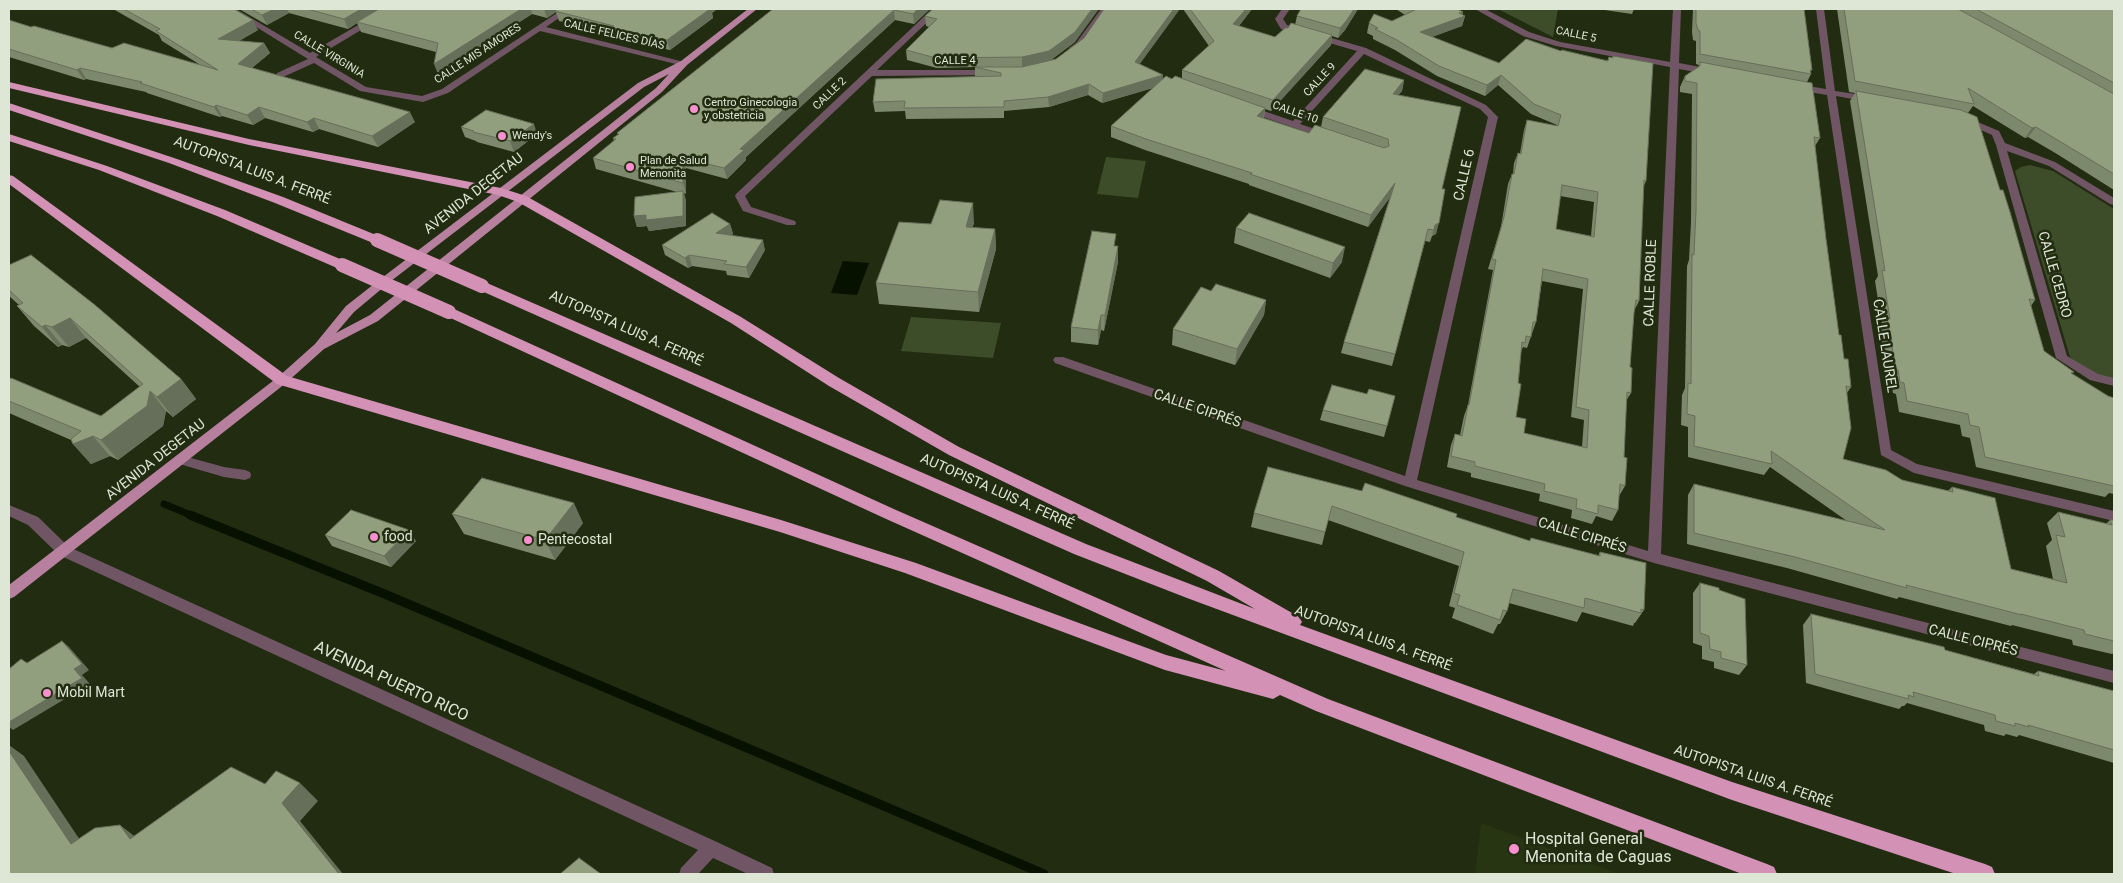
<!DOCTYPE html>
<html>
<head>
<meta charset="utf-8">
<style>
	body { margin:0 }
	#map { position:relative; width:2123px; height:883px; overflow:hidden; background:#222c11; font-family:Roboto,sans-serif }
	canvas { display:block }
	.frame { position:absolute; inset:0; border:10px solid #dee6d5; pointer-events:none }
</style>
</head>
<body>
<div id="map">
<canvas width="2123" height="883"></canvas>
<div class="frame"></div>
</div>
<script>
const g = document.querySelector('canvas').getContext('2d');
g.lineJoin = 'round';
function paint(path, color) {
  g.fillStyle = color;
  g.fill(path, 'evenodd');
}
function shape(rows) {
  const path = new Path2D();
  for (const r of rows) {
    path.moveTo(r[0], r[1]);
    for (let i = 2; i < r.length; i += 2) path.lineTo(r[i], r[i + 1]);
  }
  return path;
}
function strokePath(path, color, width, dash) {
  g.strokeStyle = color;
  g.lineWidth = width;
  g.lineCap = dash ? 'butt' : 'round';
  g.setLineDash(dash || []);
  g.stroke(path);
}
function write(font, color, halo, rows, align = 'center') {
  g.font = font + ' Roboto,sans-serif';
  g.lineWidth = 5;
  g.setLineDash([]);
  g.textBaseline = 'middle';
  g.strokeStyle = halo;
  g.fillStyle = color;
  for (const [text, x, y, turn = 0] of rows) {
    g.save();
    g.translate(x, y);
    g.rotate((+turn || 0) * Math.PI / 180);
    g.textAlign = isNaN(turn) ? turn : align;
    if (halo) g.strokeText(text, 0, 0);
    g.fillText(text, 0, 0);
    g.restore();
  }
}
paint(shape([
	[1481,823,1619,874,1475,874]
]), '#283512');
paint(shape([
	[1498,9,1558,9,1553,37],
	[1106,157,1146,161,1138,198,1097,194],
	[2030,165,2053,171,2114,209,2114,379,2100,376,2077,365,2070,357,2015,171,2021,167],
	[911,317,1001,323,993,358,901,351]
]), '#3d4c29');
paint(shape([
	[843,261,869,263,857,295,831,293]
]), '#071100');
strokePath(shape([
	[164,504,193,516]
]), '#071100', 7);
strokePath(shape([
	[190,515,387,595,1044,874]
]), '#071100', 9);
paint(shape([
	[227,9,236,9,310,53,386,9,396,9,316,57,366,87,422,96,442,89,563,9,572,9,546,27,688,63,684,66,540,31,448,93,423,102,360,91,314,63,283,77,277,77,277,73,308,59,227,9],
	[932,9,941,9,877,70,991,70,994,71,994,75,872,76,745,196,751,207,795,221,796,223,795,225,787,225,743,211,735,196,736,194,932,9],
	[1101,9,1109,9,1082,47,1075,52,1069,52,1069,48,1076,43,1101,9],
	[1282,9,1290,9,1283,19,1287,25,1366,48,1486,105,1498,117,1417,480,1648,551,1670,67,1556,46,1523,36,1475,9,1485,9,1529,32,1560,42,1670,62,1673,9,1681,9,1679,63,1711,69,1715,72,1711,75,1679,69,1661,554,2114,671,2114,683,1654,563,1405,486,1055,363,1053,360,1055,357,1063,357,1405,476,1488,117,1480,109,1364,54,1300,124,1330,134,1330,138,1324,138,1246,111,1244,109,1249,106,1293,121,1357,51,1281,29,1275,19,1282,9],
	[1816,9,1824,9,1835,91,1869,96,1874,99,1869,102,1836,96,1891,450,1917,464,2114,511,2114,521,1914,473,1881,455,1827,95,1797,90,1792,87,1797,84,1826,89,1816,9],
	[1966,117,1999,131,2005,143,2055,162,2114,198,2114,205,2110,204,2049,166,2007,151,2067,356,2098,374,2114,378,2114,386,2090,380,2056,358,1996,145,1992,135,1963,122,1961,120,1966,117],
	[180,455,224,467,245,470,250,472,251,475,250,478,245,480,224,477,176,463,174,460,176,457,180,455],
	[9,505,38,517,69,547,717,842,772,868,774,874,748,874,713,858,698,874,679,874,681,868,698,850,59,555,28,525,9,516,9,505]
]), '#705564');
paint(shape([
	[748,9,757,9,687,65,662,92,378,321,324,349,286,383,14,597,9,599,9,585,278,377,315,344,346,306,383,277,638,83,681,61,748,9],
	[669,74,656,88,370,315,336,333,354,312,391,281,644,87,669,74]
]), '#b7809f');
paint(shape([
	[9,82,249,139,501,188,526,196,741,317,839,378,959,447,1219,571,1299,617,1302,622,1300,625,1732,782,1985,864,1992,867,1995,874,1956,874,1732,800,1187,598,1074,554,477,289,475,286,477,283,487,283,1086,544,1255,609,1207,581,949,455,829,386,731,323,518,202,498,195,249,145,9,88,9,82],
	[9,103,177,159,283,197,381,237,383,240,377,244,373,243,275,203,169,163,9,110,9,103],
	[9,134,107,166,225,210,347,262,348,265,342,269,337,268,217,216,99,170,9,141,9,134],
	[9,175,13,176,287,376,781,520,916,563,1166,655,1226,671,884,518,444,315,442,312,444,309,454,309,896,510,1328,699,1767,864,1774,867,1777,874,1742,874,1316,711,1280,695,1273,699,1165,670,905,573,780,532,277,384,9,184,9,175]
]), '#d391b6');
strokePath(shape([
	[377,240,482,286],
	[342,265,449,312]
]), '#d391b6', 14);
paint(shape([
	[113,9,234,9,258,30,239,41,264,43,270,53,252,68,415,122,378,147,319,129,313,132,265,118,253,125,222,116,220,117,147,93,146,92,86,79,84,80,9,57,9,20,31,27,112,48,199,64,162,41,159,35],
	[239,9,717,9,712,13,713,18,670,50,614,38,612,34,559,21,556,12,547,18,532,14,438,74,436,52,361,32,357,23,348,29,289,13,267,25],
	[773,9,930,9,914,24,895,20,746,157,746,160,727,179,686,168,686,194,684,193,686,201,686,226,649,231,647,226,637,227,634,216,677,192,596,169,593,158,614,141,613,138,618,135,617,133],
	[1183,9,1252,9,1239,26,1275,37,1295,25,1297,16,1301,9,1358,9,1345,30,1338,38,1332,36,1331,45,1271,111,1265,109,1264,118,1309,133,1321,127,1323,117,1404,80,1402,91,1398,95,1442,189,1436,234,1432,236,1430,242,1425,241,1392,366,1341,353,1344,342,1390,197,1368,227,1249,185,1249,184,1145,150,1111,137,1111,126,1153,88,1102,103,1088,95,1049,107,1004,111,1004,118,906,119,905,111,875,112,873,102,975,77,975,67,937,68,907,60,906,50,929,27,926,26,925,16,1075,42,1051,60,1140,64,1163,75,1162,79,1182,78,1182,70,1209,46],
	[1396,9,1457,9,1463,12,1462,15,1465,16,1462,26,1432,37,1499,63,1561,51,1607,61,1609,57,1612,57,1613,56,1646,181,1643,188,1639,301,1634,311,1630,367,1631,393,1626,401,1624,457,1625,486,1619,496,1618,510,1612,521,1596,516,1592,524,1571,518,1572,510,1539,501,1540,494,1471,477,1471,473,1447,467,1451,445,1455,434,1460,435,1464,416,1468,405,1493,270,1488,269,1501,227,1508,184,1512,174,1513,174,1514,163,1518,153,1520,153,1524,130,1527,120,1557,126,1557,125,1531,114,1498,85,1485,96,1437,76,1395,50,1373,39,1373,36,1367,33,1369,23,1392,21,1405,15],
	[1560,196,1594,202,1591,236,1556,229],
	[1542,281,1583,289,1571,417,1584,420,1582,447,1524,433,1516,417,1521,352,1523,347,1527,348,1536,322],
	[1598,9,1634,9,1632,14],
	[1693,9,1804,9,1812,70,1810,72,1811,74,1807,82,1820,138,1815,146,1826,239,1839,335,1851,387,1847,393,1843,459,1902,480,1948,491,1952,487,2011,569,2053,579,2046,546,2052,540,2047,523,2058,512,2106,524,2110,520,2114,520,2114,653,2112,654,2073,645,2072,640,2012,625,2011,626,1899,597,1897,599,1787,568,1687,544,1688,495,1694,484,1847,521,1770,467,1764,475,1688,457,1688,427,1681,425,1682,395,1685,388,1687,266,1689,260,1691,222,1692,94,1680,92,1680,87,1685,76,1698,67,1699,65,1696,64,1696,41,1693,40,1692,32],
	[1837,9,2114,9,2114,190,2057,154,2028,137,2025,138,1973,106,1968,113,2035,300,2031,306,2044,351,2072,374,2108,396,2114,398,2114,494,2109,493,2105,497,1976,467,1970,438,1962,436,1960,425,1899,412,1896,394,1893,393,1891,381,1888,380,1880,329,1882,325,1875,281,1878,276,1850,101,1855,93,1849,92],
	[461,127,537,134,514,152,477,142,476,141,465,137],
	[974,223,972,228,995,229,996,249,979,312,879,304,876,283,931,224],
	[730,224,733,234,731,235,765,250,749,278,727,275,726,271,692,266,688,268,665,255,662,245],
	[1236,228,1342,262,1330,278,1234,243],
	[1116,246,1118,262,1104,331,1101,330,1098,345,1071,342,1071,327],
	[9,265,181,379,196,399,173,417,166,411,163,426,118,460,110,456,91,464,73,444,71,440,9,413,9,380,101,416,140,387,86,338,69,347,62,345,58,347,34,326,17,306,19,305,9,296],
	[1211,291,1266,300,1264,315,1235,365,1172,345,1173,329],
	[1323,410,1387,426,1384,437,1320,420],
	[1268,467,1456,517,1529,541,1531,538,1598,556,1600,552,1644,610,1635,623,1634,623,1633,626,1582,612,1577,622,1509,603,1507,611,1500,624,1498,624,1493,634,1452,618,1455,608,1449,606,1459,566,1328,520,1322,545,1251,527,1254,513],
	[452,514,583,523,555,560,464,534],
	[325,535,416,541,391,567,332,546],
	[1700,583,1719,590,1747,665,1739,675,1714,668,1714,662,1702,659,1702,646,1693,643,1693,593],
	[1811,614,2034,674,2038,671,2114,691,2114,763,2019,735,2017,737,2006,734,2004,736,1985,731,1984,725,1907,703,1904,706,1902,706,1899,709,1806,683,1803,625]
]), '#7d896d');
paint(shape([
	[274,9,287,9,289,13,267,25,262,15],
	[361,9,383,9,357,22,357,23,348,29,344,19],
	[521,9,531,9,532,14,438,74,434,64],
	[544,9,560,9,555,11,556,12,547,18],
	[706,9,717,9,712,13,713,18,670,50,667,40],
	[918,9,930,9,914,24,913,14],
	[1092,9,1099,9,1075,42,1049,61,1022,67,1022,57],
	[1174,9,1180,9,1134,72,1135,62],
	[1246,9,1252,9,1232,34,1233,24],
	[1354,9,1358,9,1345,30,1338,38,1340,28],
	[894,10,895,20,746,157,746,160,727,179,724,168,740,149],
	[1463,12,1461,17,1465,16,1462,26,1417,42,1420,32],
	[253,20,258,30,224,49,218,39],
	[1332,35,1331,45,1271,111,1273,100],
	[264,43,270,53,244,74,238,64],
	[80,68,86,79,84,80,77,70],
	[1163,75,1162,85,1102,103,1103,93],
	[1501,75,1498,85,1485,96,1487,85],
	[1404,80,1402,91,1390,105,1393,94],
	[1089,84,1088,95,1049,107,1048,97],
	[216,105,222,116,220,117,214,107],
	[259,107,265,118,253,125,247,115],
	[1265,108,1263,119,1257,116],
	[410,112,415,122,378,147,372,136],
	[314,118,319,129,313,132,307,122],
	[534,124,537,134,514,152,510,141],
	[2036,127,2028,137,2025,138,2032,128],
	[683,158,686,168,686,194,683,183],
	[1395,183,1392,195,1368,227,1371,215],
	[683,191,686,201,686,226,649,231,647,226,637,227,634,216],
	[973,203,974,223,967,247,966,227],
	[1439,223,1436,234,1432,236,1435,225],
	[730,224,733,234,718,244,716,233],
	[995,229,996,249,979,312,978,292],
	[763,240,765,250,749,278,746,267],
	[1118,246,1118,262,1104,331,1105,315],
	[1345,247,1342,262,1330,278,1333,263],
	[689,255,692,266,688,268,685,258],
	[1266,300,1264,315,1235,365,1237,349],
	[1101,315,1101,330,1098,345,1098,330],
	[70,318,86,338,69,347,52,327],
	[45,325,62,345,58,347,42,327],
	[181,379,196,399,173,417,157,397],
	[150,391,166,411,163,426,118,460,101,440],
	[93,436,110,456,91,464,73,444],
	[574,503,583,523,555,560,545,540],
	[409,530,416,541,391,567,384,556],
	[62,641,69,647,89,670,82,675,90,684,13,730,9,727,9,722,74,669],
	[9,745,24,756,94,861,71,844,9,751],
	[300,783,318,801,300,821,343,874,339,874,282,803],
	[120,825,142,842,130,839]
]), '#666f59');
const building = shape([
	[124,9,234,9,253,20,218,39,264,43,238,64,410,112,372,136,314,118,307,122,259,107,247,115,216,105,214,107,140,83,142,82,80,68,77,70,9,49,9,20,31,27,34,26,112,48,124,43,218,70,156,31,160,29,124,9],
	[251,9,274,9,262,15,251,9],
	[307,9,361,9,344,19,307,9],
	[379,9,521,9,434,64,438,43,357,22,379,9],
	[558,9,710,9,667,40,611,28,614,26,555,11,558,9],
	[773,9,918,9,913,14,894,10,740,149,744,150,724,168,683,158,683,183,593,158,616,139,613,138,619,134,617,133,773,9],
	[933,9,1092,9,1075,32,1049,51,1022,57,936,58,906,50,937,19,925,16,933,9],
	[1104,9,1174,9,1135,62,1163,75,1103,93,1089,84,1048,97,1004,101,1004,107,904,108,905,101,873,102,876,79,1001,76,1001,73,975,67,1022,67,1056,59,1084,38,1104,9],
	[1190,9,1246,9,1233,24,1275,37,1285,28,1288,28,1291,23,1332,35,1273,100,1182,70,1214,41,1190,9],
	[1301,9,1354,9,1347,20,1340,28,1297,16,1301,9],
	[1414,9,1457,9,1463,12,1459,13,1465,16,1420,32,1499,63,1526,39,1561,51,1562,50,1608,61,1609,57,1613,58,1613,56,1653,63,1646,181,1644,180,1639,301,1636,300,1634,313,1630,367,1632,368,1631,393,1627,392,1624,457,1627,458,1625,486,1620,484,1618,510,1598,505,1598,514,1576,508,1577,499,1544,491,1545,484,1475,466,1475,462,1451,456,1455,434,1462,436,1468,405,1469,405,1496,260,1492,259,1504,217,1512,174,1514,174,1518,153,1521,154,1527,120,1558,126,1561,115,1534,104,1501,75,1487,85,1439,66,1397,40,1375,29,1378,28,1369,23,1374,14,1392,21,1415,10,1414,9],
	[1562,185,1598,192,1594,237,1556,229,1562,185],
	[1543,269,1588,279,1576,407,1589,410,1587,448,1524,433,1526,419,1516,417,1521,384,1518,383,1522,342,1525,343,1526,336,1531,337,1533,322,1536,322,1543,269],
	[1696,9,1804,9,1812,70,1810,70,1811,74,1700,54,1700,31,1698,30,1696,23,1696,9],
	[1844,9,1958,9,2114,94,2114,174,2036,127,2032,128,1968,88,1974,104,1855,81,1844,9],
	[1976,9,2114,9,2114,83,1976,9],
	[1700,62,1812,83,1820,138,1814,137,1826,239,1839,335,1841,335,1844,359,1848,359,1851,387,1846,386,1851,428,1843,459,1886,470,1902,480,1953,492,1952,487,1995,498,2011,569,2067,583,2056,535,2065,537,2058,512,2112,525,2110,520,2114,520,2114,641,2085,634,2084,630,2021,614,2022,615,1906,585,1907,588,1795,557,1694,533,1694,484,1885,530,1771,451,1772,464,1694,446,1695,416,1687,414,1688,383,1691,384,1692,254,1694,255,1696,211,1697,83,1685,81,1685,76,1700,66,1700,62],
	[1365,69,1404,80,1393,94,1461,107,1442,189,1445,189,1439,223,1435,225,1434,230,1428,229,1395,354,1344,342,1395,183,1371,215,1250,174,1252,173,1146,139,1111,126,1166,76,1172,79,1175,76,1265,108,1257,116,1309,133,1315,125,1384,148,1389,146,1388,139,1323,117,1365,69],
	[1856,91,1961,110,1977,117,2000,190,2003,190,2010,212,2035,300,2029,299,2044,351,2074,372,2071,373,2108,396,2114,398,2114,486,1985,457,1979,427,1970,425,1968,414,1907,401,1904,383,1900,382,1898,370,1896,369,1887,318,1890,319,1882,270,1885,271,1856,91],
	[486,110,534,124,510,141,473,132,474,131,461,127,486,110],
	[683,191,683,216,646,220,646,215,634,216,635,197,683,191],
	[940,200,973,203,966,227,995,229,978,292,876,283,899,222,931,224,940,200],
	[712,213,730,224,716,233,763,240,746,267,724,264,727,261,689,255,685,258,662,245,712,213],
	[1249,213,1345,247,1333,263,1236,228,1249,213],
	[1092,231,1116,234,1114,246,1118,246,1105,315,1101,315,1098,330,1071,327,1092,231],
	[31,255,95,305,181,379,157,397,150,391,147,406,101,440,93,436,73,444,71,439,81,431,9,401,9,380,11,378,101,416,143,384,70,318,52,327,45,325,42,327,17,306,23,303,9,290,9,265,31,255],
	[1216,284,1266,300,1237,349,1173,329,1201,287,1211,291,1216,284],
	[1332,385,1367,394,1369,389,1395,396,1387,426,1323,410,1332,385],
	[1268,467,1362,491,1365,483,1457,514,1456,517,1530,541,1531,538,1600,556,1600,552,1646,563,1644,610,1641,609,1641,613,1585,598,1584,608,1513,589,1507,611,1503,610,1500,620,1457,605,1460,595,1454,593,1464,552,1332,506,1325,532,1254,513,1268,467],
	[482,478,574,503,545,540,452,514,482,478],
	[351,510,409,530,384,556,325,535,351,510],
	[1700,583,1719,588,1719,590,1745,599,1747,665,1721,658,1721,652,1710,649,1709,636,1700,633,1700,583],
	[1811,614,1944,647,1945,650,2039,676,2038,671,2114,691,2114,750,2028,725,2029,727,2015,723,2015,726,1996,721,1995,715,1913,692,1914,697,1908,695,1909,699,1815,674,1811,614],
	[62,641,82,664,74,669,82,678,9,722,9,669,21,659,27,663,62,641],
	[9,751,71,844,95,828,120,825,130,839,231,767,265,784,276,771,300,783,282,803,339,874,9,874,9,751],
	[579,858,601,874,560,874,579,858]
]);
paint(building, '#919f7f');
strokePath(building, '#666f59', 1);
for (const [x, y, r, color] of [
	[694,109,5,"#f890cd"],
	[502,136,5,"#f890cd"],
	[630,167,5,"#f890cd"],
	[374,537,5,"#f890cd"],
	[528,540,5,"#f890cd"],
	[47,693,5,"#f890cd"],
	[1514,849,6,"#f890cd"]
]) {
  const dot = new Path2D();
  dot.arc(x, y, r, 0, 2 * Math.PI);
  g.fillStyle = color;
  g.fill(dot);
  strokePath(dot, '#222c11', 2);
}
write('11px', '#dee6d5', '#222c11', [
	["CALLE FELICES DÍAS",614,35,13],
	["CALLE 5",1576,35,12],
	["CALLE MIS AMORES",478,54,-33],
	["CALLE VIRGINIA",329,55,31],
	["CALLE 4",955,61],
	["CALLE 9",1320,80,-47],
	["CALLE 2",830,94,-44],
	["CALLE 10",1295,113,19]
]);
write('11px', '#dee6d5', '#222c11', [
	["Centro Ginecologia",704,103],
	["y obstetricia",704,116],
	["Wendy's",512,136],
	["Plan de Salud",640,161],
	["Menonita",640,174]
], 'left');
write('14px', '#dee6d5', '#222c11', [
	["AUTOPISTA LUIS A. FERRÉ",252,171,21],
	["CALLE 6",1465,175,-77],
	["AVENIDA DEGETAU",474,194,-38],
	["CALLE CEDRO",2054,275,74],
	["CALLE ROBLE",1651,283,-88],
	["AUTOPISTA LUIS A. FERRÉ",626,329,24],
	["CALLE LAUREL",1884,346,81],
	["CALLE CIPRÉS",1197,409,19],
	["AVENIDA DEGETAU",156,460,-38],
	["AUTOPISTA LUIS A. FERRÉ",997,492,24],
	["CALLE CIPRÉS",1582,536,17],
	["AUTOPISTA LUIS A. FERRÉ",1373,639,20],
	["CALLE CIPRÉS",1973,641,14],
	["AUTOPISTA LUIS A. FERRÉ",1753,777,19]
]);
write('14px', '#dee6d5', '#222c11', [
	["food",384,537],
	["Pentecostal",538,540],
	["Mobil Mart",57,693]
], 'left');
write('16px', '#dee6d5', '#222c11', [
	["AVENIDA PUERTO RICO",391,682,25]
]);
write('16px', '#dee6d5', '#222c11', [
	["Hospital General",1525,840],
	["Menonita de Caguas",1525,858]
], 'left');
</script>
</body>
</html>
